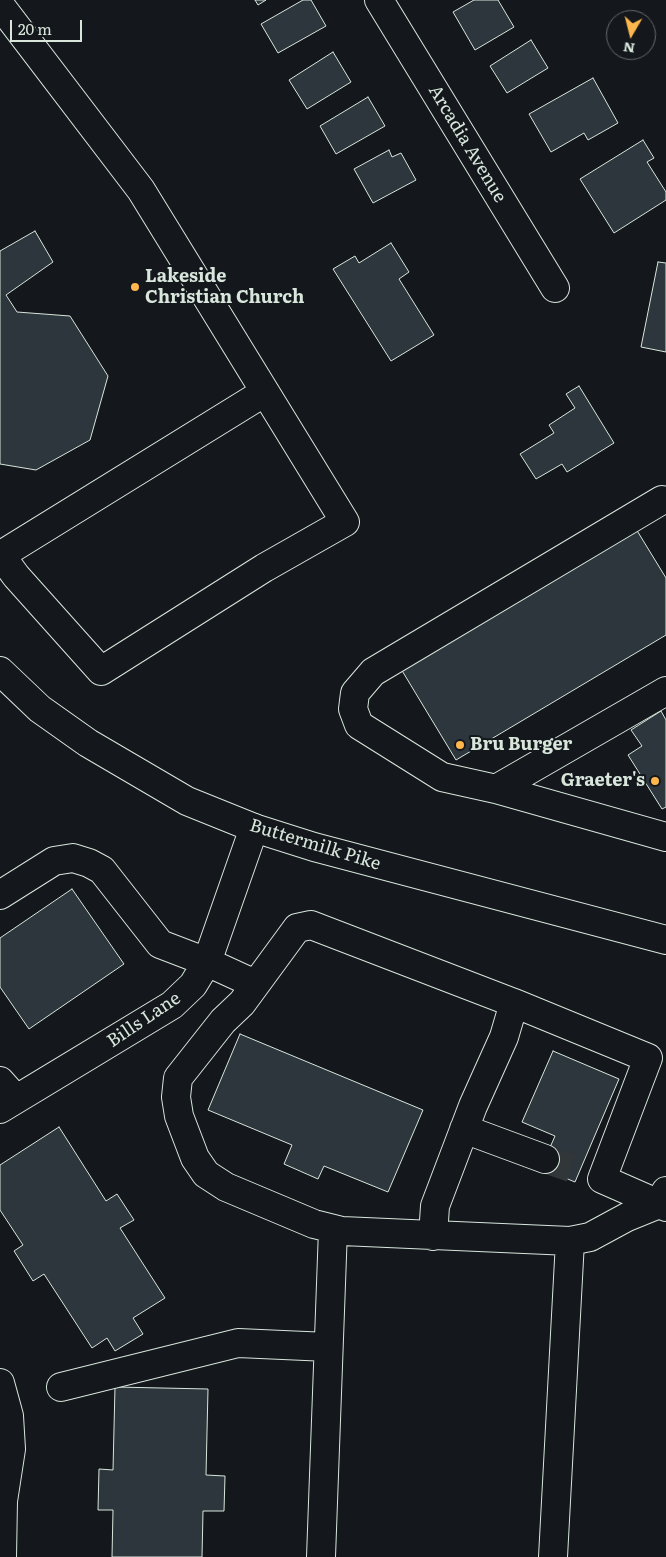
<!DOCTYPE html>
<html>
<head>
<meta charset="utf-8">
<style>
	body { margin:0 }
	#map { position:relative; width:666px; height:1557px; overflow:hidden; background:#14181c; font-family:Literata,serif }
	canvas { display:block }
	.north { position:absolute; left:606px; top:10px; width:50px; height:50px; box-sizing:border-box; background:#14181c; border:1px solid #626a69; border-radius:50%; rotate:188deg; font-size:14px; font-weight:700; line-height:20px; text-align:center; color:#d8e6dc }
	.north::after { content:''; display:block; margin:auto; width:18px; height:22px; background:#ffb74d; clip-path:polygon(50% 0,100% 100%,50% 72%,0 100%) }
	.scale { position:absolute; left:10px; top:20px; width:72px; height:22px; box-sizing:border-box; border:2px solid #d8e6dc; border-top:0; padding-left:6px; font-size:15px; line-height:18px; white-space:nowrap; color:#d8e6dc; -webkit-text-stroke:4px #14181c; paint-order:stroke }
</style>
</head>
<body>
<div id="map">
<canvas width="666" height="1557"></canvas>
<div class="north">N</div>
<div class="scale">20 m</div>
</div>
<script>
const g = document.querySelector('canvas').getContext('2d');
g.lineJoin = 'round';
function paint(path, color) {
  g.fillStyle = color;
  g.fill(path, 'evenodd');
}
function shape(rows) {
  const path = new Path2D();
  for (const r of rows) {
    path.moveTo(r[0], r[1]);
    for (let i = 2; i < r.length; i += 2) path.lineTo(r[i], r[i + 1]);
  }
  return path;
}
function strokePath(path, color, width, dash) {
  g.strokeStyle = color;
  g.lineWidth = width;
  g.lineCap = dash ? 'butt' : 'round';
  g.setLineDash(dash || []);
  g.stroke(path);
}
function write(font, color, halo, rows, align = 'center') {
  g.font = font + ' Literata,serif';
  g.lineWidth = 4;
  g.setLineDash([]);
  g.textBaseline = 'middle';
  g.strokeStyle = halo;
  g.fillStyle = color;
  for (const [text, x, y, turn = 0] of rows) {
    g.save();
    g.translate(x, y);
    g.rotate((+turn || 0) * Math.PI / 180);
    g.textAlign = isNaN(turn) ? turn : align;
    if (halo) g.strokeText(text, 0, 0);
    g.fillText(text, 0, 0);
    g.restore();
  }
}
const building = shape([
	[255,0,266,0,258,5,255,0],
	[303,0,311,0,326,26,278,53,261,24,303,0],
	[474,0,498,0,514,27,475,50,453,12,474,0],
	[531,40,548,68,507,93,490,66,531,40],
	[333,52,351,82,307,109,289,80,333,52],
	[593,78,618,123,588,140,584,133,551,152,529,114,593,78],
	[368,97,385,126,336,154,320,126,368,97],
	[643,140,654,158,647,162,666,192,666,200,614,233,580,179,643,140],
	[389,150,392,157,401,153,416,180,373,203,354,169,389,150],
	[35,231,53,262,6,295,17,312,70,316,108,376,90,440,36,470,0,464,0,251,35,231],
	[391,243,409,272,399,279,434,335,391,361,333,269,355,256,359,263,391,243],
	[658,262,666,263,666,352,641,347,658,262],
	[579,386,614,443,567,472,562,464,536,479,520,454,554,433,549,425,575,408,566,394,579,386],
	[633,524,666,578,666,635,456,760,398,664,633,524],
	[661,711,666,720,666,807,662,809,628,755,642,746,631,730,661,711],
	[72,889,124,964,29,1029,0,987,0,938,72,889],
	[240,1034,423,1110,388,1192,324,1166,318,1179,284,1164,292,1145,208,1110,240,1034],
	[553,1051,619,1079,575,1182,541,1168,555,1136,522,1122,553,1051],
	[59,1127,106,1201,117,1194,134,1220,120,1228,165,1298,133,1318,143,1334,115,1351,107,1338,92,1348,44,1274,33,1281,14,1251,23,1245,0,1210,0,1165,59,1127],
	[115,1387,208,1389,206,1475,225,1476,224,1511,203,1511,202,1557,112,1557,113,1510,98,1510,99,1469,113,1470,115,1387]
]);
paint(building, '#2c363c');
strokePath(building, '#d8e6dc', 1);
strokePath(shape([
	[545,1159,579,1171]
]), '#313739', 28, [28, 14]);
const minor = shape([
	[379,0,555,288],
	[0,5,141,190,345,522,264,568,101,671,16,576,0,554],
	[662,500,373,672,355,693,353,709,359,725,442,777,496,789,666,691],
	[1,555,265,392],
	[496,789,666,837],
	[0,895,54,861,73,858,89,863,102,870,160,944,207,962,255,984],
	[0,1081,16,1099],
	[0,1109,172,1005,193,985,207,962,254,828],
	[464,1129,545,1159],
	[666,1191,659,1204,602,1179,648,1058,514,1003,311,925,297,928,242,1003,223,1021,178,1078,176,1097,179,1116,195,1158,206,1174,226,1187,314,1224,342,1231,570,1241,590,1237,627,1217,659,1204,666,1207],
	[433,1236,435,1206,473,1106,504,1037,514,1003],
	[0,1383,9,1416,11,1449,3,1501,2,1557],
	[61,1387,238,1343,328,1347],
	[321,1557,333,1229],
	[553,1557,570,1241]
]);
const major = shape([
	[0,671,40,709,88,743,187,801,254,828,314,847,666,940]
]);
strokePath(minor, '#d8e6dc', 30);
strokePath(major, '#d8e6dc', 30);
strokePath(minor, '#14181c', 28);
strokePath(major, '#14181c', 28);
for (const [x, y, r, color] of [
	[135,287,5,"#ffb74d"],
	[460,745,5,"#ffb74d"],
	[655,781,5,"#ffb74d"]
]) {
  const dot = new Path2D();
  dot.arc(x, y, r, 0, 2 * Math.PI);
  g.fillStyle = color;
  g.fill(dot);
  strokePath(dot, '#14181c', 2);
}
write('18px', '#d8e6dc', '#14181c', [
	["Arcadia Avenue",467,144,59],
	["Buttermilk Pike",315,845,17],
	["Bills Lane",144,1020,-34]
]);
write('bold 18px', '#d8e6dc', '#14181c', [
	["Lakeside",145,277],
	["Christian Church",145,298],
	["Bru Burger",470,745],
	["Graeter's",645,781,"right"]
], 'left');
</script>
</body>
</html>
